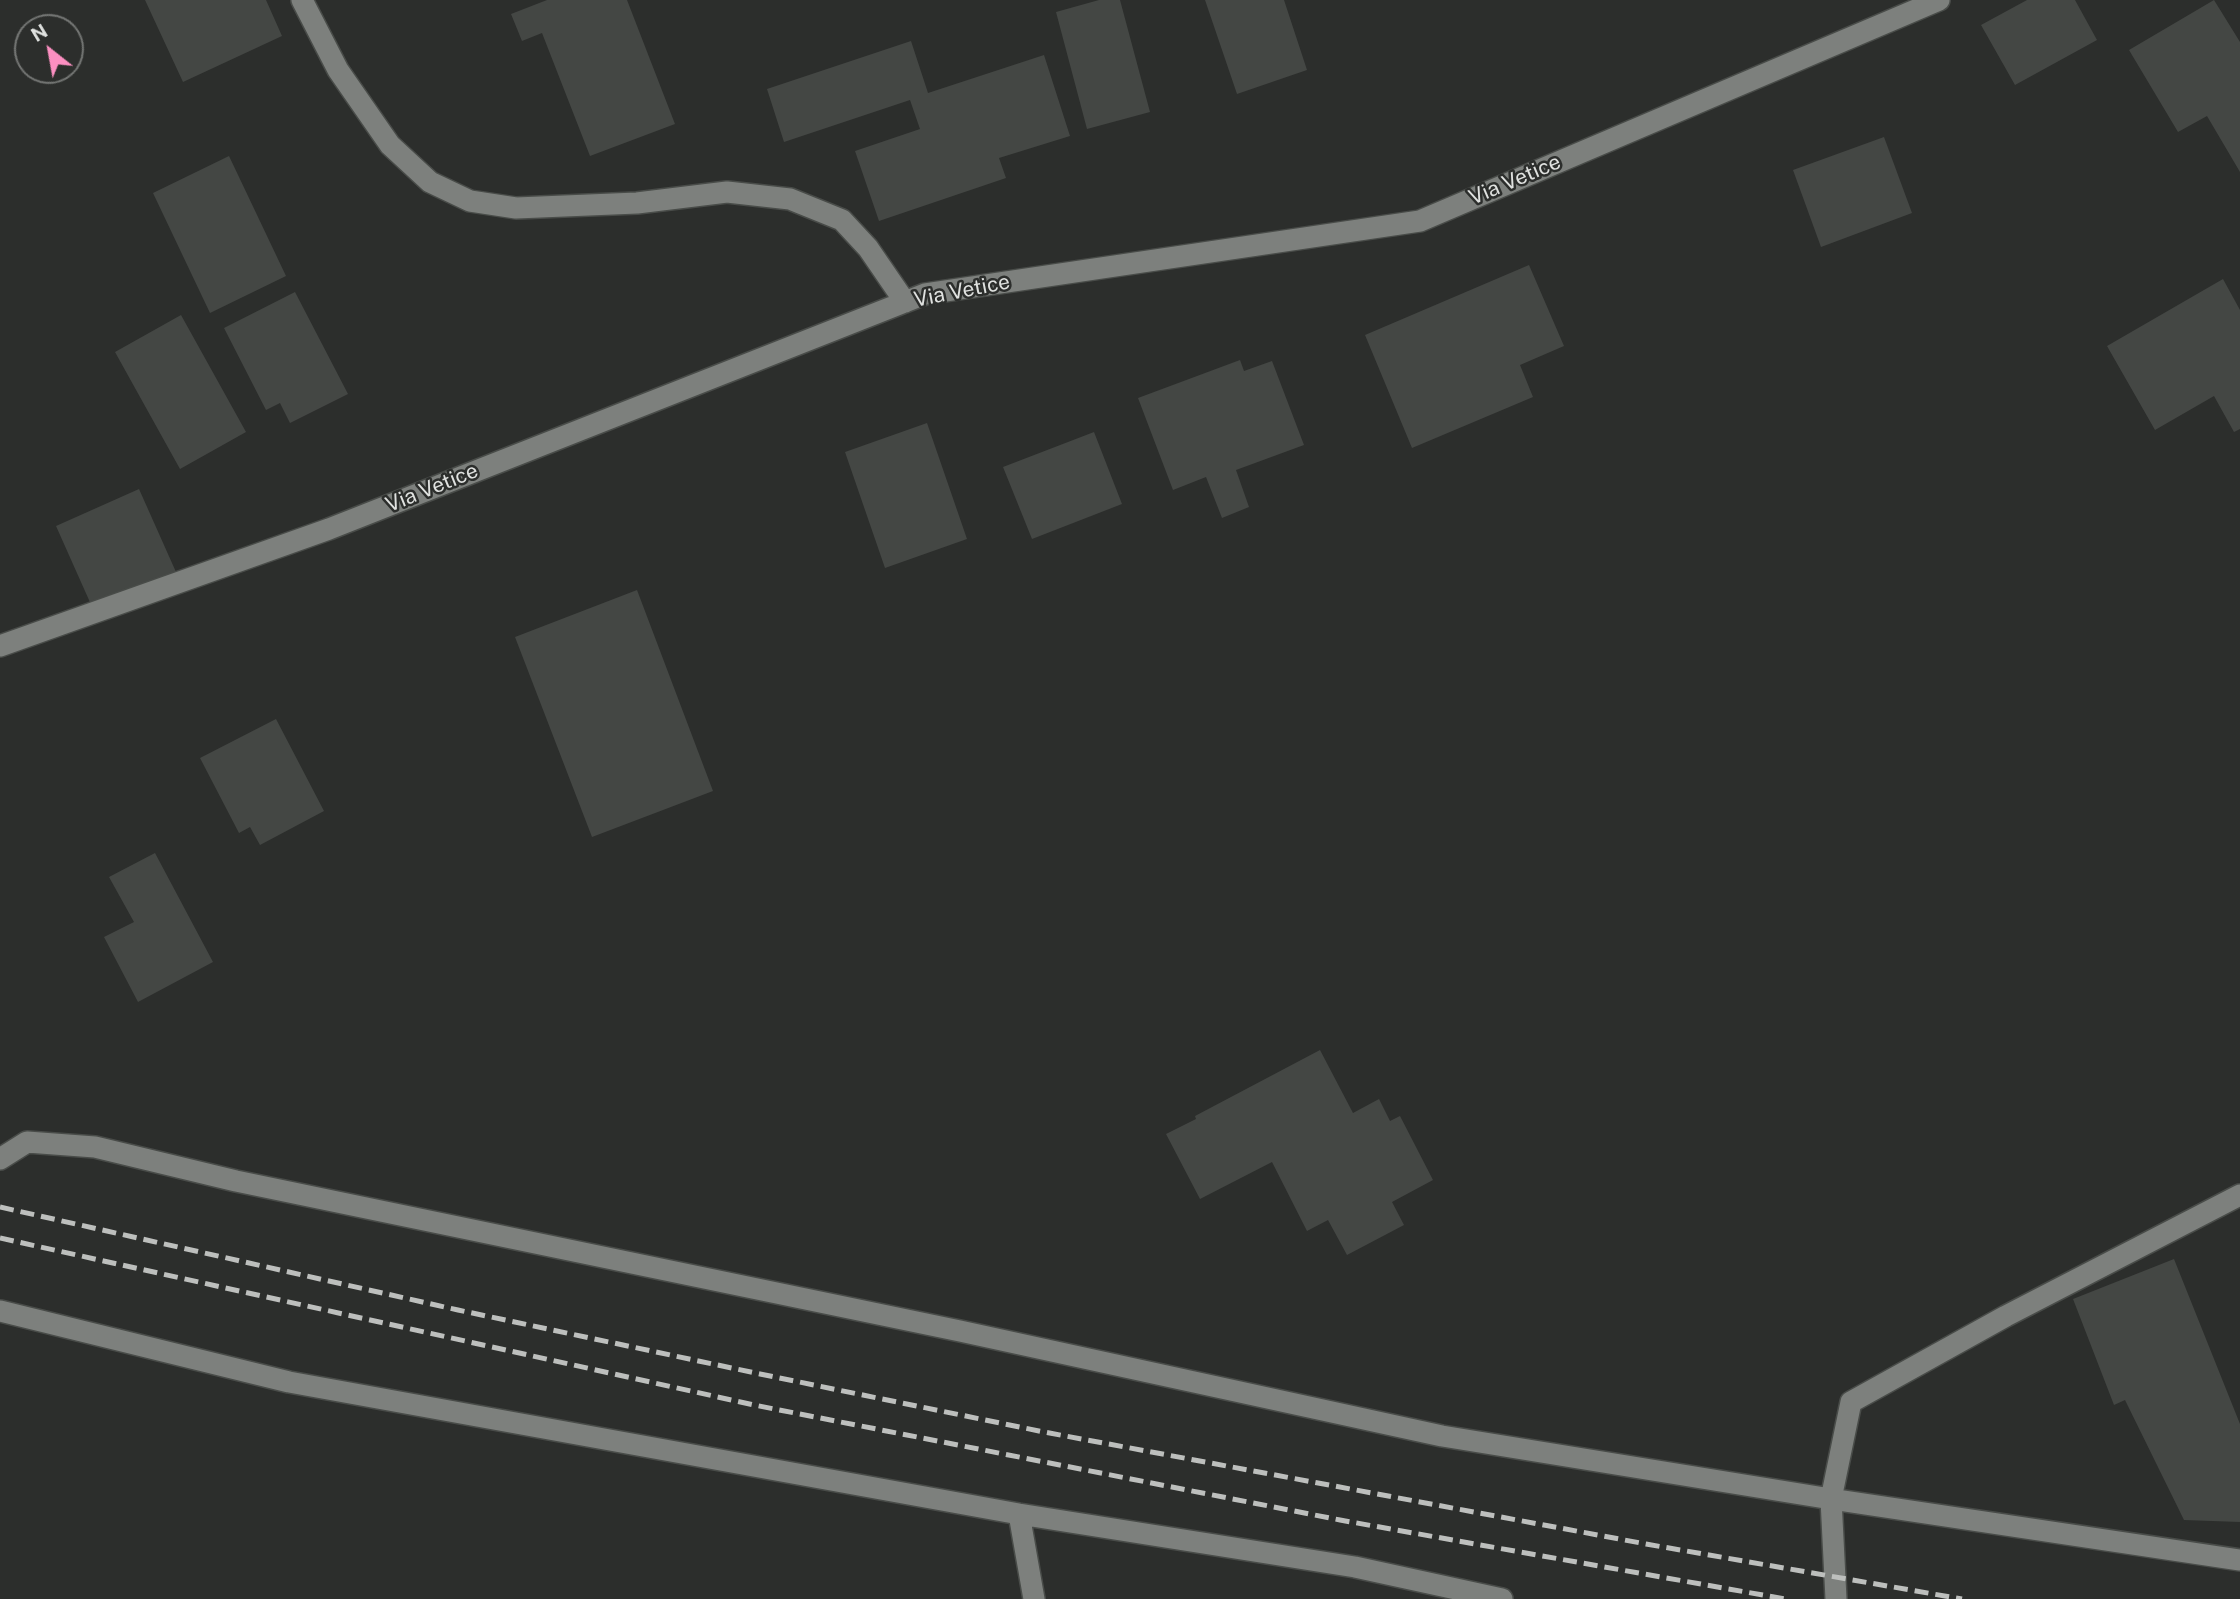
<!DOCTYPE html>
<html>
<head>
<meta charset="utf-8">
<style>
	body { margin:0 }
	#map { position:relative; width:2240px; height:1599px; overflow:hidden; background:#2c2e2c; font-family:"Public Sans",sans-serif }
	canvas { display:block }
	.north { position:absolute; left:14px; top:14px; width:70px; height:70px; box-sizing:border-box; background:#2c2e2c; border:2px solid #747674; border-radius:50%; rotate:329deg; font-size:19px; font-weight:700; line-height:28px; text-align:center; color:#e0e2e0 }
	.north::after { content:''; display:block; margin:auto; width:24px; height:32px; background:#fc8fc1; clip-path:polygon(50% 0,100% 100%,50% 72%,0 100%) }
</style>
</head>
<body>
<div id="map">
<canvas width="2240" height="1599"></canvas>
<div class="north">N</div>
</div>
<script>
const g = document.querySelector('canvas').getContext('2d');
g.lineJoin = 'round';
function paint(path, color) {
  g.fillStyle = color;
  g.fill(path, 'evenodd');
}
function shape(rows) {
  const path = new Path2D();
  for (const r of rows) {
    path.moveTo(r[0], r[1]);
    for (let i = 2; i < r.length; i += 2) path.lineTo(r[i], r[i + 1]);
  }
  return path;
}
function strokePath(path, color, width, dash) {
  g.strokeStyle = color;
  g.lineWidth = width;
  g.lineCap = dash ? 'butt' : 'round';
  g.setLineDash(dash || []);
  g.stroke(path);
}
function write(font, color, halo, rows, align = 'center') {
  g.font = font + ' "Public Sans",sans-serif';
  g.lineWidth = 5;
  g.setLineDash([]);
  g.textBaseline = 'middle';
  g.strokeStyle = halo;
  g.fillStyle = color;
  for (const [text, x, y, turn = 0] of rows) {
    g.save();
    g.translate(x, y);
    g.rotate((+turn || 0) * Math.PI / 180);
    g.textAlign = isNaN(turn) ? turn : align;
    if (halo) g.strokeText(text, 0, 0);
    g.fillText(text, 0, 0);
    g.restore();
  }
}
paint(shape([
	[145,0,266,0,282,36,183,82],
	[547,0,627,0,675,124,590,156,542,33,522,41,511,14],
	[1099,0,1120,0,1150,112,1087,129,1056,12],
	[1205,0,1284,0,1307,70,1237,94],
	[2027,0,2075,0,2097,40,2015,85,1981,25],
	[2214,0,2240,42,2240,172,2207,116,2178,132,2129,50],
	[911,41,928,93,1044,55,1070,136,999,158,1006,178,879,221,855,151,920,129,910,100,784,142,767,89],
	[1884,137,1912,213,1821,247,1793,170],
	[229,156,286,276,210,313,153,193],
	[1529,265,1564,346,1520,365,1533,397,1412,448,1365,335],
	[2223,279,2240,310,2240,429,2234,432,2214,396,2155,430,2107,346],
	[295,292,348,394,290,423,280,403,266,410,224,328],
	[181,315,246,432,180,469,115,352],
	[1240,360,1244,371,1272,361,1304,445,1236,470,1249,507,1222,518,1206,477,1173,490,1138,398],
	[927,423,967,539,885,568,845,452],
	[1094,432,1122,504,1032,539,1003,467],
	[139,489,176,572,93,609,56,526],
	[637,590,713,791,592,837,515,637],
	[276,719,324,811,260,845,250,827,239,833,200,758],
	[155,853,213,962,138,1002,104,937,134,922,109,877],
	[1320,1050,1353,1113,1379,1099,1390,1121,1400,1116,1433,1180,1392,1202,1404,1225,1347,1255,1328,1220,1307,1231,1272,1162,1200,1199,1166,1134,1196,1119,1195,1116],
	[2174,1259,2240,1424,2240,1522,2184,1520,2125,1400,2114,1405,2073,1299]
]), '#444744');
const minor = shape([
	[302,0,338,70,390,145,430,182,470,201,516,208,637,203,727,192,790,199,842,220,868,248,905,302],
	[0,646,329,529,925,294,1420,221,1939,0],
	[0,1159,27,1142,95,1147,236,1181,960,1331,1442,1436,1831,1499,2240,1560],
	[0,1311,289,1382,1019,1514,1355,1567,1502,1599],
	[1019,1514,1034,1599],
	[1836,1599,1831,1499,1851,1402,2006,1316,2240,1195]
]);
strokePath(minor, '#494c49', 24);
strokePath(minor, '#7d807d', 21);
strokePath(shape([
	[0,1207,458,1310,760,1374,1044,1432,1646,1544,1962,1599],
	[0,1238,754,1405,1340,1520,1785,1599]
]), '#bdbfbd', 5, [14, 7]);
write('21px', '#e0e2e0', '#2c2e2c', [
	["Via Vetice",1515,180,-23],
	["Via Vetice",962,291,-11],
	["Via Vetice",432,488,-22]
]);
</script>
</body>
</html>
